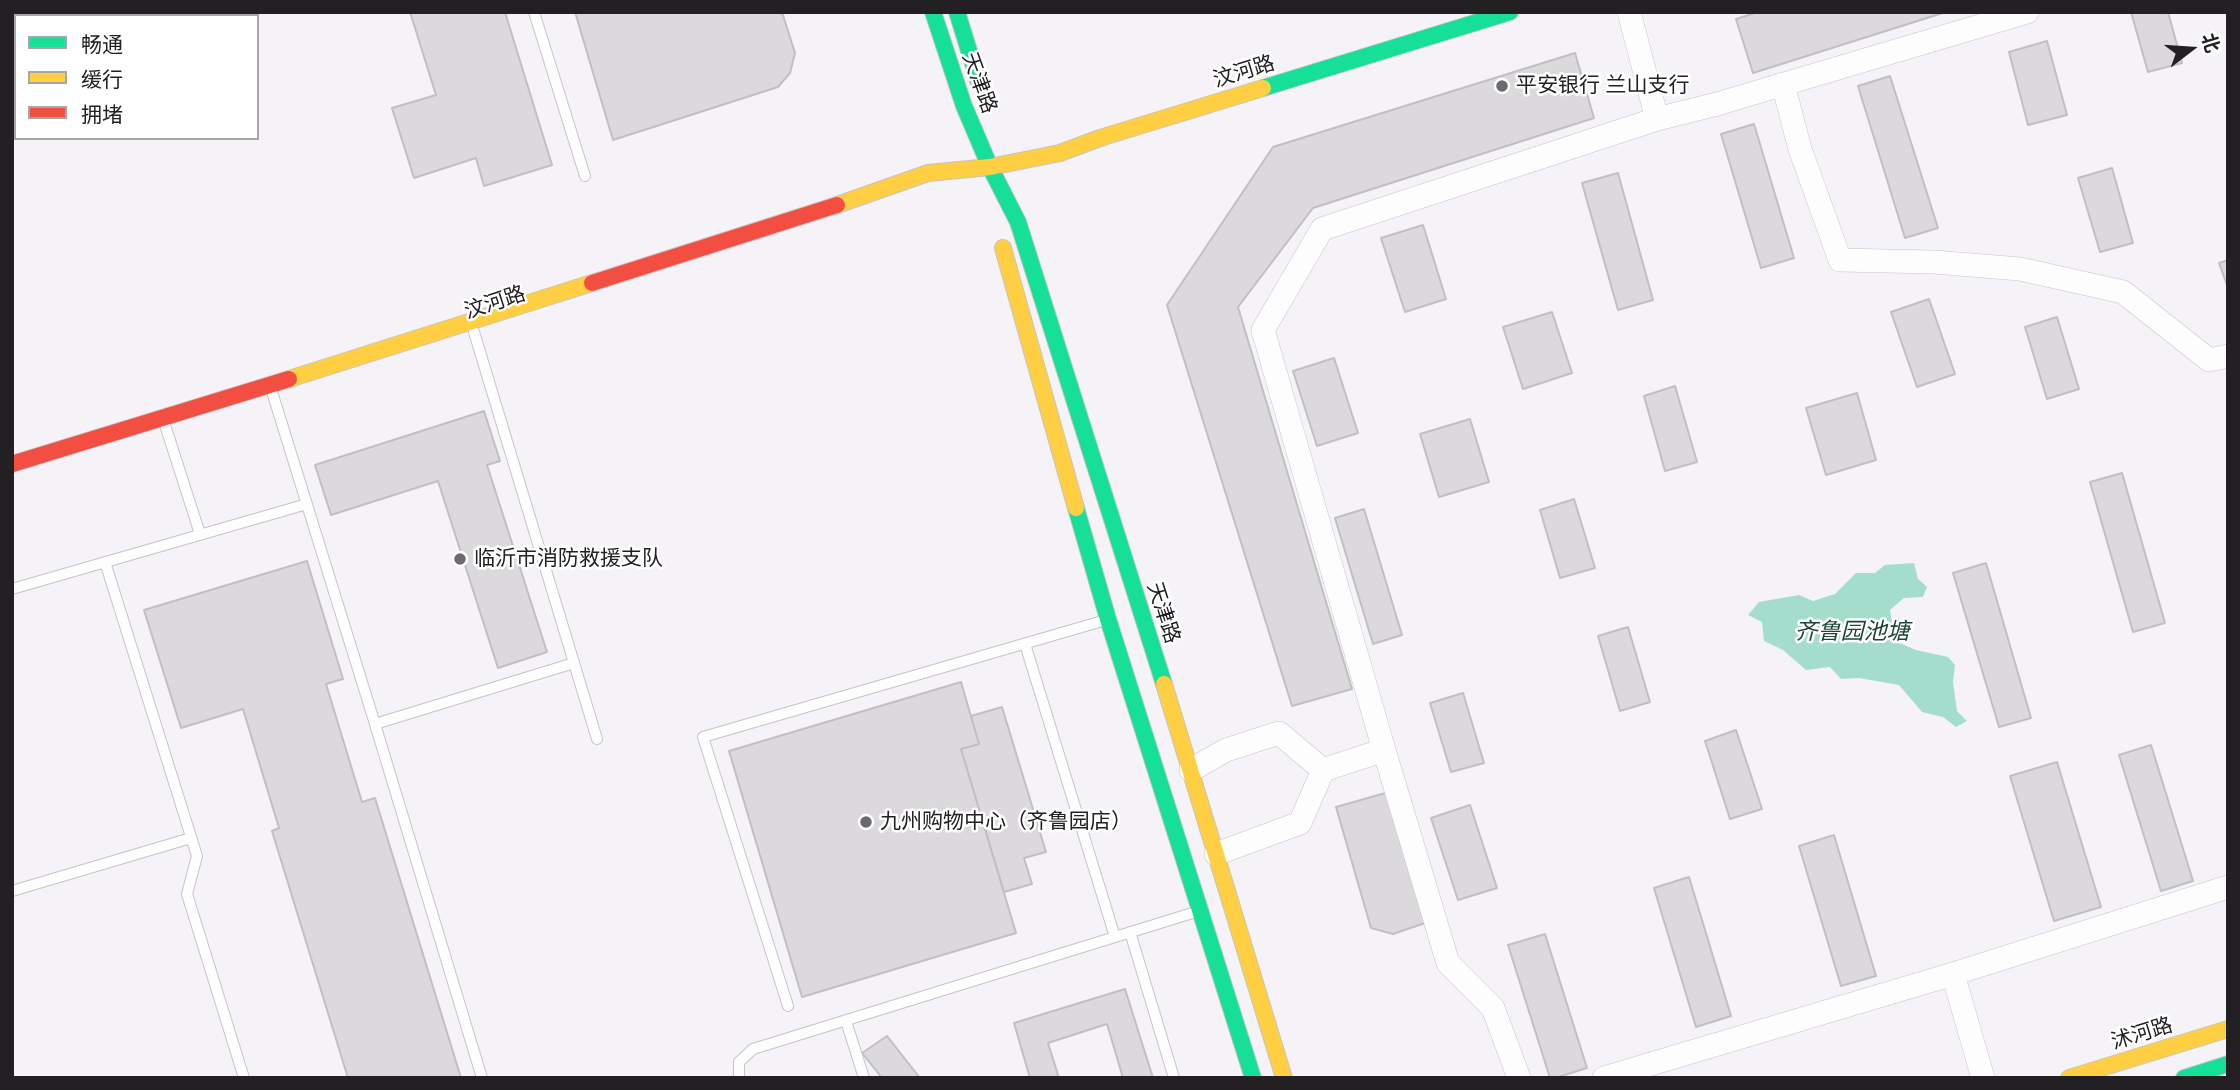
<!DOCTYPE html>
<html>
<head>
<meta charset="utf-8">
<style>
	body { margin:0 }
	#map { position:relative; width:2240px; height:1090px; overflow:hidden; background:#f5f3f7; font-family:"PT Sans","Noto Sans SC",sans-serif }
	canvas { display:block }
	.frame { position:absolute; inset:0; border:14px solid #222023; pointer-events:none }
	.legend { position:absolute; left:14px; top:14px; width:245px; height:126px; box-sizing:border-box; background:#fff; border:2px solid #a7a6a7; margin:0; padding:9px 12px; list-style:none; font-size:21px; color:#222023 }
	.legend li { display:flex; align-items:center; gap:14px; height:35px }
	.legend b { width:35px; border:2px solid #a7a6a7 }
	.north { position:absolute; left:2156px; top:14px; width:70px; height:70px; -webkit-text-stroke:5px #fff; paint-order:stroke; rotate:73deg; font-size:19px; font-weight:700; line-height:28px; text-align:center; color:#222023 }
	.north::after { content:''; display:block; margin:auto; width:24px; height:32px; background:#222023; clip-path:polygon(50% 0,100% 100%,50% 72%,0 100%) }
</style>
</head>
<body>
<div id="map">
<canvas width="2240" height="1090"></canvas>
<div class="frame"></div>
<ul class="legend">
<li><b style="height:9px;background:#16e098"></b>畅通</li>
<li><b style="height:9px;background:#ffcf43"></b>缓行</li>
<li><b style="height:9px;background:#f24e42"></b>拥堵</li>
</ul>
<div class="north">北</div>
</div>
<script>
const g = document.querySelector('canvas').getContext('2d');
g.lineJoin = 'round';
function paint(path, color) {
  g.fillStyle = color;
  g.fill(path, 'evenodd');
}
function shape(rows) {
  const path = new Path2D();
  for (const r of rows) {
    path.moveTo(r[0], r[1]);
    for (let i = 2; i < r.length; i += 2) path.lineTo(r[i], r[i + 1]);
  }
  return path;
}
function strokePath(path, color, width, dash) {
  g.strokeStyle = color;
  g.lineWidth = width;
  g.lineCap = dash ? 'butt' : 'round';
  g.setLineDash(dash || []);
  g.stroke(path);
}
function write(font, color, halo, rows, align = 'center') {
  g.font = font + ' "PT Sans","Noto Sans SC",sans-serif';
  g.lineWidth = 5;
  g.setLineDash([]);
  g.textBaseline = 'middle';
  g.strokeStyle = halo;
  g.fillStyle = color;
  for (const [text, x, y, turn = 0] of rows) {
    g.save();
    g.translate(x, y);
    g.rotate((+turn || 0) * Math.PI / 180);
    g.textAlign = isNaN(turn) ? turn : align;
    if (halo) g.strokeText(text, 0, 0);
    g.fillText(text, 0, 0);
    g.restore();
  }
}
paint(shape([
	[1914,563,1918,579,1927,587,1923,597,1904,598,1890,610,1895,641,1916,650,1948,657,1955,665,1953,682,1957,711,1967,721,1956,727,1943,717,1922,712,1899,685,1859,678,1841,679,1830,667,1806,670,1783,650,1764,641,1762,622,1748,615,1759,602,1799,595,1813,601,1835,594,1856,573,1875,573,1885,565]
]), '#a5ddcc');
const building = shape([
	[410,12,505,12,552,165,484,186,476,158,414,178,392,108,436,95,410,12],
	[575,12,782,12,795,53,790,73,778,87,613,140,575,12],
	[1758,12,1946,12,1753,73,1736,19,1758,12],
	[2131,12,2168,12,2182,63,2148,72,2131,12],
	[2047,41,2067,115,2028,125,2009,52,2047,41],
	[1575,53,1594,118,1313,208,1238,307,1352,689,1292,706,1167,305,1273,147,1575,53],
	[1890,76,1938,228,1905,238,1858,86,1890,76],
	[1754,124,1794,258,1761,268,1721,134,1754,124],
	[2112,168,2133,243,2100,252,2078,178,2112,168],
	[1618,173,1653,300,1618,310,1582,183,1618,173],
	[1423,225,1446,299,1405,312,1381,238,1423,225],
	[2228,260,2228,288,2219,263,2228,260],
	[1929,299,1955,374,1917,387,1891,312,1929,299],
	[1552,312,1572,373,1523,389,1503,327,1552,312],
	[2057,317,2079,389,2047,399,2025,327,2057,317],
	[1334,358,1358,433,1317,446,1293,371,1334,358],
	[1675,386,1697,462,1665,471,1644,396,1675,386],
	[1857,393,1876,460,1826,475,1806,408,1857,393],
	[484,411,500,461,487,465,547,652,498,668,438,481,331,515,315,465,484,411],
	[1470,419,1489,482,1439,497,1420,434,1470,419],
	[2122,473,2165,623,2133,632,2090,482,2122,473],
	[1574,499,1595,568,1560,578,1540,510,1574,499],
	[1364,509,1402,635,1373,644,1335,518,1364,509],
	[307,561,343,679,326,684,362,802,375,798,461,1078,348,1078,272,831,279,828,243,709,181,728,144,610,307,561],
	[1986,563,2031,718,1999,727,1953,573,1986,563],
	[1628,627,1650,702,1620,711,1598,636,1628,627],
	[961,682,979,744,961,749,1016,933,802,997,729,751,961,682],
	[1463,693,1484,763,1451,772,1430,703,1463,693],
	[1002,707,1046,852,1024,858,1032,884,1004,892,961,749,979,744,971,716,1002,707],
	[1736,730,1762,809,1730,819,1705,741,1736,730],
	[2151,745,2193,881,2161,891,2119,755,2151,745],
	[2057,762,2101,907,2054,921,2010,776,2057,762],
	[1389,792,1428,922,1393,934,1371,928,1336,807,1389,792],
	[1470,805,1497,888,1458,900,1431,818,1470,805],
	[1834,835,1876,976,1841,986,1799,846,1834,835],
	[1689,877,1731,1016,1696,1027,1654,888,1689,877],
	[1545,934,1587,1068,1555,1078,1550,1078,1508,945,1545,934],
	[1125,989,1153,1078,1123,1078,1107,1024,1048,1043,1059,1078,1030,1078,1014,1023,1125,989],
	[887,1036,920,1078,882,1078,862,1053,887,1036]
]);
paint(building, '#dbd9dc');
strokePath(building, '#c0bfc2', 2);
const lane = shape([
	[534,12,585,176],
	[474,332,597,739],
	[273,395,375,724,574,663],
	[166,428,200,534],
	[105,562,197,856,187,894,244,1078],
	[12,589,307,504],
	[1025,644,1115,937],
	[375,724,482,1078],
	[12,891,191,838],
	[1130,932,1174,1078],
	[788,1006,703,737,1106,620],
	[846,1021,864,1078],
	[739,1078,739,1062,753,1049,1199,911]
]);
const street = shape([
	[1783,84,1800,149,1840,260,1934,262,2020,269,2123,292,2209,360,2228,356],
	[1657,119,1717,104,2027,12],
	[1384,750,1448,963,1493,1008,1519,1078],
	[1191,770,1226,750,1279,733,1323,770,1384,750,1263,330,1322,229,1657,119,1629,12],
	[1216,854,1300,823,1323,770],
	[1953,974,1983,1078],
	[1604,1078,1953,974,2228,887]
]);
const fast = shape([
	[933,12,964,106,990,167,1018,222,1164,684],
	[957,12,979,83],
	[1263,88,1510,12],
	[1076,508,1108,619,1253,1078],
	[2184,1078,2228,1064]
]);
const slow = shape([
	[837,205,928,173,990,167,1060,153,1100,138,1263,88],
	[1003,248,1076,508],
	[289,379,592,283],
	[1164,684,1284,1078],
	[2069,1078,2228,1029]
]);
const jam = shape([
	[592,283,837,205],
	[12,464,289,379]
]);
strokePath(lane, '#c5c4c7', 12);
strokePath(street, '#c5c4c7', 24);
strokePath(fast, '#c5c4c7', 18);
strokePath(slow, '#c5c4c7', 18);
strokePath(jam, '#c5c4c7', 18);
strokePath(lane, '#fefdfe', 10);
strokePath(street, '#fefdfe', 23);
strokePath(fast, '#16e098', 16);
strokePath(slow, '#ffcf43', 16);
strokePath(jam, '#f24e42', 16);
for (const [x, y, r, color] of [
	[1502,86,7,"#6c6a6d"],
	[460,559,7,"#6c6a6d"],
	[866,822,7,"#6c6a6d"]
]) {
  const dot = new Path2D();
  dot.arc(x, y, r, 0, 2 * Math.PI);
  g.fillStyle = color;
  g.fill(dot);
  strokePath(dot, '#fff', 2.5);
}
write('21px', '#222023', '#fff', [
	["汶河路",1244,72,-17],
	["天津路",979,83,70],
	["汶河路",495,303,-18],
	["天津路",1163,613,72],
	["沭河路",2142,1034,-17]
]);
write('21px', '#222023', '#fff', [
	["平安银行 兰山支行",1516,86],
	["临沂市消防救援支队",474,559],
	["九州购物中心（齐鲁园店）",880,822]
], 'left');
write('italic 23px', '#1e4337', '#fff', [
	["齐鲁园池塘",1852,632]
]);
</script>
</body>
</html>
